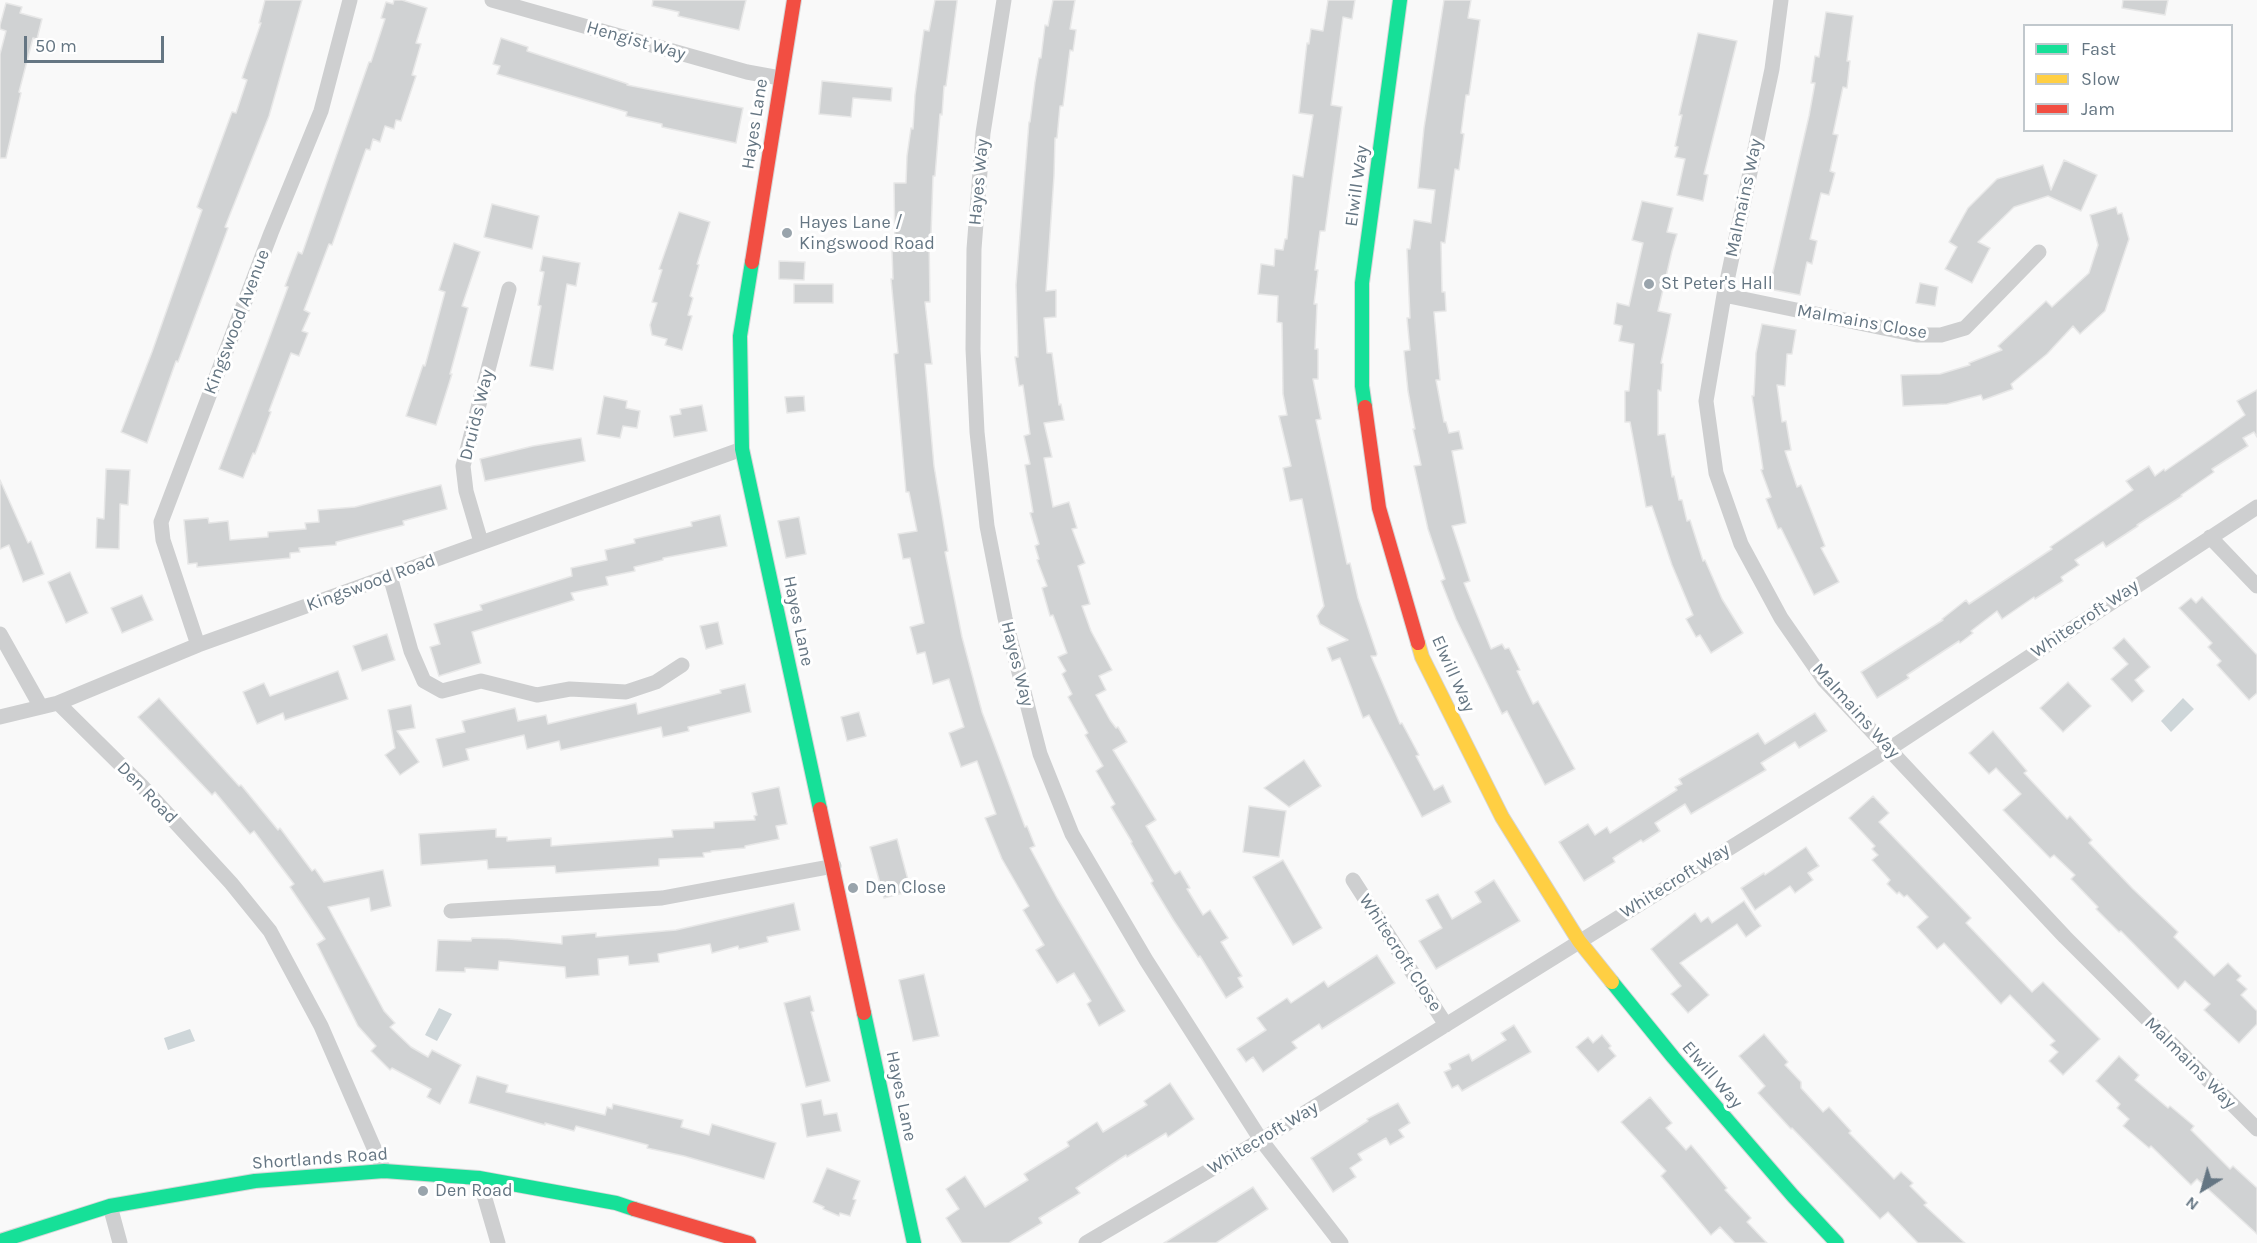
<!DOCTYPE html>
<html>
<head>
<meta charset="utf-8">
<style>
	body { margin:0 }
	#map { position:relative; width:2257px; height:1243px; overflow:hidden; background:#f9f9f9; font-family:Karla,sans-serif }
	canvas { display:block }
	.legend { position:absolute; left:2023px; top:24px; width:210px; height:108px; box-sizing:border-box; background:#fff; border:2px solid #c1c8cd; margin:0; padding:8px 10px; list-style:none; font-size:18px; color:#657683 }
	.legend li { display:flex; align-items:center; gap:12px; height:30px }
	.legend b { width:30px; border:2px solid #c1c8cd }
	.north { position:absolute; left:2173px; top:1159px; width:60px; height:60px; -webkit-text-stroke:4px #fff; paint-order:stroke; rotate:217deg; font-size:16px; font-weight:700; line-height:24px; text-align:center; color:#657683 }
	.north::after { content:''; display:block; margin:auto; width:21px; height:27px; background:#657683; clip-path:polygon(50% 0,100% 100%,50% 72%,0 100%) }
	.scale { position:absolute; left:24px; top:36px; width:140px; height:27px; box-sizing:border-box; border:3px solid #657683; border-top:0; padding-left:8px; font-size:18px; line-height:21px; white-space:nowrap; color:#657683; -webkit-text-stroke:4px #fff; paint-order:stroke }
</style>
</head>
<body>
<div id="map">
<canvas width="2257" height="1243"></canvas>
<ul class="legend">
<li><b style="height:8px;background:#16e098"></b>Fast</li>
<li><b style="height:8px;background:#ffcf43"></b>Slow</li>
<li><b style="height:8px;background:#f24e42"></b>Jam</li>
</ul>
<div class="north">N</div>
<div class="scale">50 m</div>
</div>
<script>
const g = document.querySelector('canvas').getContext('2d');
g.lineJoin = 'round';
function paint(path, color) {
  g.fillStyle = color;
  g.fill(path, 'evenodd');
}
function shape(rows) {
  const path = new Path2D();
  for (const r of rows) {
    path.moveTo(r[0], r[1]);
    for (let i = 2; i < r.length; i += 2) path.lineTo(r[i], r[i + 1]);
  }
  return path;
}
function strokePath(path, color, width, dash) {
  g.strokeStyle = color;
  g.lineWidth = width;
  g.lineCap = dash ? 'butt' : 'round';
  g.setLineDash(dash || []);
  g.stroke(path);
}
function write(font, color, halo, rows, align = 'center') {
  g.font = font + ' Karla,sans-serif';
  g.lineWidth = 6;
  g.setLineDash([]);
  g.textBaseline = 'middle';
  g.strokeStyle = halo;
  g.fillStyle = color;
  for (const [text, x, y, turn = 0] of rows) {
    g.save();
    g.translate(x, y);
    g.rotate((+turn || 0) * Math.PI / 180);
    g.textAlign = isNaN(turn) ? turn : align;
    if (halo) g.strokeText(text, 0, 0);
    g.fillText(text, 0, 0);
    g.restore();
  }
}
paint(shape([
	[2183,698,2194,709,2171,732,2161,721],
	[439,1008,452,1014,437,1041,425,1035],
	[190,1029,195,1041,168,1050,164,1038]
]), '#ced6d9');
const building = shape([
	[265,0,302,0,269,116,225,227,228,228,215,263,178,362,176,361,147,443,121,432,152,352,202,210,197,207,232,112,236,113,247,80,242,78,261,23,259,23,265,0],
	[394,0,402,0,427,8,416,43,421,44,412,75,416,76,401,121,396,120,394,129,385,126,380,142,373,139,370,150,366,149,332,245,329,244,304,310,310,313,302,331,308,333,299,356,291,353,269,411,271,412,255,454,253,453,243,478,219,469,267,344,288,287,285,286,298,252,302,254,369,62,371,62,385,19,381,18,386,2,393,4,394,0],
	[653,0,746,0,739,30,678,16,679,12,652,6,653,0],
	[935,0,957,0,957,2,946,86,944,86,942,115,940,114,935,176,933,176,931,235,929,235,930,302,925,302,932,364,925,364,934,466,948,551,945,552,962,637,982,712,1025,827,1027,826,1035,846,1030,848,1057,898,1125,1011,1099,1026,1087,1004,1091,1001,1074,973,1057,983,1036,950,1044,945,1023,910,1029,906,1002,859,985,818,996,814,977,761,961,767,949,733,964,727,949,679,933,684,925,652,917,654,910,627,924,623,910,558,903,559,898,534,917,531,909,492,906,492,894,354,898,353,891,279,893,279,892,251,895,251,894,183,906,183,907,156,911,128,913,129,915,95,924,30,929,31,935,0],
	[1053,0,1075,0,1070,29,1076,30,1073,51,1070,50,1063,106,1060,106,1057,138,1055,138,1054,176,1046,291,1056,290,1056,317,1044,318,1047,353,1052,353,1059,405,1061,404,1064,420,1044,423,1052,457,1044,458,1053,507,1069,502,1077,528,1072,529,1085,563,1078,566,1090,604,1082,606,1091,631,1112,670,1099,676,1106,690,1096,695,1110,720,1116,728,1118,727,1127,742,1113,750,1156,820,1146,826,1172,870,1175,874,1180,871,1190,888,1187,889,1203,915,1210,910,1228,938,1221,942,1242,976,1238,978,1243,987,1226,998,1200,956,1198,957,1174,921,1151,883,1153,881,1131,843,1132,842,1111,807,1115,804,1096,771,1103,766,1085,735,1088,733,1068,697,1072,694,1062,674,1066,671,1058,657,1067,653,1053,615,1050,616,1042,588,1047,586,1037,560,1039,559,1035,546,1039,544,1030,513,1033,512,1025,465,1030,464,1024,436,1030,434,1023,385,1019,386,1015,357,1018,357,1016,285,1029,122,1030,122,1035,82,1039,58,1041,58,1045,25,1048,26,1053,0],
	[1328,0,1355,0,1352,19,1343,17,1331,105,1342,107,1325,231,1320,231,1315,270,1318,270,1314,304,1317,304,1315,349,1318,349,1318,379,1313,379,1321,419,1316,420,1347,564,1350,563,1358,598,1377,654,1376,656,1371,656,1400,724,1402,723,1419,755,1416,756,1434,790,1443,785,1451,802,1422,817,1369,715,1363,718,1340,658,1332,661,1327,648,1348,640,1320,624,1317,616,1324,606,1302,499,1290,501,1283,468,1291,466,1279,416,1287,415,1283,394,1282,323,1277,322,1278,296,1258,294,1261,264,1274,266,1275,249,1283,250,1285,239,1287,239,1293,175,1303,177,1313,115,1299,113,1307,43,1309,44,1311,29,1323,31,1328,0],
	[1444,0,1471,0,1468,18,1480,20,1469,95,1466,95,1461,133,1464,134,1459,170,1455,169,1445,243,1441,242,1442,292,1445,292,1446,311,1434,312,1440,380,1436,380,1444,422,1446,422,1449,433,1459,431,1463,449,1452,451,1466,523,1452,526,1470,581,1464,583,1491,649,1502,644,1505,649,1509,648,1520,670,1517,671,1533,704,1538,701,1575,769,1545,785,1507,711,1502,714,1456,619,1441,581,1445,579,1428,529,1414,466,1421,465,1413,429,1415,429,1408,391,1404,351,1410,350,1407,318,1410,318,1407,249,1410,249,1414,220,1431,223,1435,190,1418,188,1424,128,1444,0],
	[2123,0,2168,0,2165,15,2122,8,2123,0],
	[6,3,22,7,20,13,42,19,37,39,33,38,19,92,21,93,6,158,0,158,0,54,6,31,0,29,0,25,6,3],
	[1826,12,1853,16,1847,61,1850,61,1847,88,1843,87,1833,134,1838,135,1830,171,1835,173,1829,195,1821,193,1810,239,1817,241,1812,264,1807,262,1800,295,1769,289,1809,116,1815,83,1811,83,1815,56,1819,57,1826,12],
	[1698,33,1737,41,1704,174,1708,175,1703,201,1677,195,1685,159,1675,157,1678,147,1675,146,1682,115,1679,115,1698,33],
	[501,38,528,47,527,51,628,84,627,85,743,108,736,143,662,127,662,124,626,116,627,112,497,74,500,66,493,64,501,38],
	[822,81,892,88,891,101,853,98,851,117,819,114,822,81],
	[2064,160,2097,175,2081,211,2048,196,2014,207,1978,242,1990,248,1972,283,1945,269,1957,247,1949,242,1968,208,1997,179,2043,165,2051,190,2064,160],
	[1642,201,1673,208,1667,232,1677,234,1672,251,1658,311,1671,314,1661,363,1663,364,1661,391,1658,390,1658,435,1665,434,1672,477,1674,476,1679,500,1682,500,1687,521,1690,520,1703,561,1705,560,1722,599,1743,633,1711,653,1700,635,1696,637,1686,619,1693,615,1672,565,1652,506,1646,507,1630,422,1625,422,1625,391,1629,391,1634,344,1619,341,1622,326,1614,324,1617,303,1629,306,1643,243,1632,240,1642,201],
	[492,204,539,216,532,249,484,237,492,204],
	[2116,207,2118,214,2122,213,2129,239,2105,311,2080,334,2073,326,2047,354,2011,384,2013,389,1983,400,1981,395,1947,404,1903,406,1901,375,1940,374,1970,365,1969,363,2002,350,1998,346,2046,301,2052,307,2089,273,2098,245,2090,215,2116,207],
	[679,212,710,222,697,264,699,265,690,296,693,298,688,315,692,316,682,350,665,345,667,339,652,335,650,325,657,303,652,302,662,270,659,269,679,212],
	[454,243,480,252,462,306,468,308,450,374,452,374,436,425,406,416,423,365,425,366,445,292,439,290,454,243],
	[543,256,580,263,576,286,567,284,553,370,530,366,541,306,538,305,544,272,540,271,543,256],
	[779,261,805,262,804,280,779,279,779,261],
	[1920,283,1938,287,1935,306,1916,303,1920,283],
	[794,284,833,284,833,303,794,303,794,284],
	[1762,324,1796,330,1792,354,1787,354,1785,386,1777,385,1782,422,1786,421,1791,450,1785,451,1797,487,1801,485,1825,546,1821,548,1839,582,1814,595,1781,528,1778,529,1766,499,1771,497,1761,470,1763,469,1752,396,1754,396,1756,353,1762,324],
	[2257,390,2257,437,2254,432,2243,438,2248,446,2212,469,2214,472,2181,495,2182,496,2137,525,2138,526,2106,547,2103,542,2075,560,2079,565,2061,577,2063,581,2035,599,2034,597,2002,619,1997,611,1971,631,1973,633,1960,643,1959,641,1907,675,1909,678,1877,698,1861,672,1943,620,1942,619,1966,600,1969,604,2052,549,2050,547,2126,495,2133,490,2126,481,2149,466,2155,476,2164,469,2165,471,2210,440,2245,415,2237,401,2257,390],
	[604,396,627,401,626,408,640,411,637,428,623,426,620,438,597,434,604,396],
	[804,396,805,411,787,413,785,397,804,396],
	[702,405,707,431,674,437,670,416,681,414,680,409,702,405],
	[581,438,585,461,485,481,480,459,533,446,581,438],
	[106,469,130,470,128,505,120,504,119,549,96,548,97,518,104,519,106,469],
	[0,480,28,543,31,541,44,574,23,582,9,545,0,549,0,480],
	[441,485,447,509,403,521,404,525,336,542,336,545,299,548,300,552,290,553,290,558,197,567,197,563,188,564,184,520,208,518,209,523,228,521,230,540,268,537,268,532,306,529,305,523,319,522,318,510,355,507,441,485],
	[720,515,727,546,663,558,663,560,634,567,635,571,606,577,608,585,571,593,574,600,472,632,481,663,439,676,430,647,440,644,434,624,482,610,480,605,572,576,571,568,607,560,605,550,635,543,634,539,692,526,691,522,720,515],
	[799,517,806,554,786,558,778,521,799,517],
	[70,572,88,613,66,623,48,582,70,572],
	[142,595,153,620,122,633,111,608,142,595],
	[2202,597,2257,655,2257,693,2249,700,2217,665,2221,661,2208,647,2212,643,2179,608,2191,598,2196,603,2202,597],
	[718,622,723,644,706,649,700,626,718,622],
	[387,634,395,660,362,671,353,646,387,634],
	[2124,638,2150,667,2135,680,2144,691,2132,702,2111,679,2128,664,2113,648,2124,638],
	[338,671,348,699,285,720,283,713,257,724,243,692,264,683,270,696,338,671],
	[2068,682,2091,706,2063,732,2040,708,2068,682],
	[745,684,751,712,688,727,689,731,663,737,661,727,561,750,559,741,527,749,524,735,466,749,469,760,443,767,436,739,465,732,462,721,515,708,518,721,546,715,548,724,636,703,638,714,721,693,720,690,745,684],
	[159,698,239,786,241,785,278,830,280,828,312,871,315,869,324,882,383,870,391,906,371,911,369,898,328,907,384,1011,395,1023,390,1027,411,1047,428,1057,432,1050,461,1065,440,1104,427,1097,431,1089,392,1068,390,1070,371,1051,376,1046,358,1026,317,944,325,939,290,887,294,884,254,831,250,834,215,792,212,795,138,717,159,698],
	[411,705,415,728,397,731,419,762,400,775,385,755,395,748,388,710,411,705],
	[859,712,866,736,847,741,841,717,859,712],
	[1815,713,1827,731,1799,748,1795,742,1761,763,1766,770,1691,814,1685,804,1655,823,1660,831,1643,842,1641,840,1613,858,1615,862,1584,881,1559,842,1588,824,1595,835,1607,827,1610,833,1677,790,1675,787,1682,784,1679,779,1758,733,1765,744,1815,713],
	[1993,731,2027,771,2024,773,2067,819,2070,816,2092,840,2089,843,2133,889,2178,932,2174,937,2214,976,2228,963,2241,976,2237,980,2247,989,2241,995,2257,1011,2257,1024,2239,1043,2204,1010,2210,1004,2185,981,2178,989,2121,931,2119,932,2096,909,2098,907,2071,879,2075,875,2054,855,2050,858,2003,810,2021,794,1996,768,1989,774,1969,753,1993,731],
	[1304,760,1321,786,1289,807,1264,788,1304,760],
	[779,787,787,824,776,826,779,839,745,846,745,848,711,851,711,852,703,853,704,857,659,859,659,866,556,873,555,866,488,869,487,860,421,865,419,834,496,829,496,837,507,837,507,841,551,838,551,846,673,837,672,830,714,828,714,822,755,820,754,816,757,815,752,793,779,787],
	[1873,796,1889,813,1879,822,1971,918,1966,923,2032,992,2043,982,2100,1039,2063,1075,2049,1061,2058,1052,2050,1045,2055,1041,2010,995,2001,1004,1944,943,1937,949,1917,927,1928,917,1907,895,1904,897,1899,892,1897,894,1887,884,1890,880,1872,860,1878,855,1872,849,1875,846,1849,818,1873,796],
	[1249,806,1286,811,1279,857,1243,852,1249,806],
	[897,839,911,891,884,898,870,847,897,839],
	[1806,847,1819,866,1808,873,1813,880,1795,893,1790,886,1755,910,1741,888,1764,873,1765,875,1806,847],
	[1283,860,1322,928,1293,945,1253,877,1283,860],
	[1494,880,1520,921,1436,969,1419,941,1442,928,1426,900,1438,894,1452,919,1481,902,1475,892,1494,880],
	[1744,901,1761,926,1746,937,1737,924,1680,963,1709,995,1688,1013,1671,994,1681,986,1651,949,1695,913,1701,922,1708,917,1712,923,1744,901],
	[794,903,800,930,767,937,768,942,739,949,738,946,712,953,710,944,658,954,659,962,629,965,628,956,598,959,599,975,566,978,565,967,499,961,498,970,465,968,465,972,436,971,438,940,471,941,472,938,509,939,562,944,562,936,596,933,596,937,676,930,794,903],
	[1377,955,1395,983,1322,1029,1319,1024,1292,1042,1297,1048,1263,1072,1253,1057,1246,1062,1237,1049,1266,1030,1257,1018,1287,998,1291,1003,1324,981,1328,987,1377,955],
	[924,974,939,1036,913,1041,899,980,924,974],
	[810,996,814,1011,811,1012,830,1081,806,1087,784,1003,810,996],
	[1514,1025,1531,1052,1462,1091,1458,1085,1452,1088,1444,1072,1451,1069,1449,1064,1469,1054,1472,1061,1506,1040,1501,1033,1514,1025],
	[1764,1034,1788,1062,1785,1065,1801,1082,1801,1088,1823,1112,1829,1107,1851,1131,1849,1133,1894,1179,1901,1172,1913,1183,1910,1186,1927,1203,1924,1205,1965,1243,1918,1243,1888,1212,1880,1219,1792,1128,1791,1129,1758,1093,1765,1086,1739,1056,1764,1034],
	[1602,1035,1611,1046,1609,1048,1616,1056,1598,1072,1576,1047,1588,1037,1593,1043,1602,1035],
	[2119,1056,2139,1075,2135,1080,2168,1108,2170,1106,2194,1126,2191,1130,2230,1169,2233,1166,2257,1188,2257,1234,2197,1179,2191,1185,2151,1146,2149,1148,2123,1126,2129,1119,2117,1108,2120,1104,2096,1081,2119,1056],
	[477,1076,508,1085,506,1092,605,1115,607,1107,612,1109,613,1104,683,1120,681,1127,709,1135,712,1124,776,1143,764,1179,684,1156,647,1148,648,1145,576,1126,574,1131,545,1123,545,1125,469,1103,477,1076],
	[1170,1083,1194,1119,1168,1137,1166,1133,1127,1157,1126,1155,1076,1188,1080,1193,1039,1218,1042,1223,1009,1243,962,1243,946,1218,959,1209,946,1189,965,1176,985,1207,1028,1180,1024,1174,1069,1146,1067,1142,1097,1122,1103,1132,1147,1105,1144,1101,1170,1083],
	[1650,1097,1672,1123,1666,1128,1686,1150,1691,1145,1702,1158,1727,1188,1725,1190,1751,1218,1747,1222,1767,1243,1735,1243,1720,1227,1711,1235,1661,1176,1666,1171,1621,1122,1650,1097],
	[821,1100,824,1115,837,1113,841,1131,807,1137,801,1104,821,1100],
	[1398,1103,1410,1123,1399,1130,1404,1137,1390,1145,1386,1138,1358,1154,1362,1160,1350,1168,1356,1177,1333,1192,1311,1158,1368,1121,1367,1119,1398,1103],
	[827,1168,860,1181,853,1199,856,1200,850,1216,840,1213,839,1216,823,1209,824,1207,813,1202,827,1168],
	[1253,1187,1268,1209,1216,1243,1164,1243,1253,1187]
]);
paint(building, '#d0d2d3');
strokePath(building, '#e8e8e8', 1.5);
const fast = shape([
	[752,262,740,336,742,449,820,809],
	[1365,407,1362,386,1362,283,1400,0],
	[1612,982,1673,1057,1793,1196,1837,1243],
	[864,1013,914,1243],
	[0,1241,110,1206,255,1181,384,1171,479,1178,616,1203,634,1209]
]);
const slow = shape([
	[1418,643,1422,657,1502,817,1579,941,1612,982]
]);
const jam = shape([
	[752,262,794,0],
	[1365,407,1379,508,1418,643],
	[820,809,864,1013],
	[634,1209,749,1243]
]);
strokePath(fast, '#d5d6d7', 16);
strokePath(slow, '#d5d6d7', 16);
strokePath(jam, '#d5d6d7', 16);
strokePath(shape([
	[492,0,747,72,780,78],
	[1004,0,983,133,974,249,973,349,977,432,987,526,1005,618,1040,754,1072,834,1146,960,1261,1140,1341,1243],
	[1781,0,1772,69,1724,295,1706,401,1716,473,1741,544,1781,618,1824,680,2065,937,2257,1129],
	[1724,295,1917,335,1941,335,1965,328,2039,252],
	[2210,537,2257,586],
	[481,542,466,491,463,466,509,289],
	[390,576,411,651,424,681,442,691,481,681,537,695,570,689,626,692,656,682,682,665],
	[0,634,41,707],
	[198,645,163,540,161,522,271,233,321,111,350,0],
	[58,703,141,785,231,883,270,931,321,1026,384,1171],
	[0,717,58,703,198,645,742,449],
	[1353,880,1446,1025],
	[451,911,662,898,834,866],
	[479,1178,498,1243],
	[110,1206,120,1243],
	[1086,1243,1261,1140,1889,749,2257,507]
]), '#cecfd0', 15);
strokePath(fast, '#16e098', 14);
strokePath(slow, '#ffcf43', 14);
strokePath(jam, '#f24e42', 14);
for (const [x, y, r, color] of [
	[787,233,6,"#99a4ac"],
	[1649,284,6,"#99a4ac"],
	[853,888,6,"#99a4ac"],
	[423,1191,6,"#99a4ac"]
]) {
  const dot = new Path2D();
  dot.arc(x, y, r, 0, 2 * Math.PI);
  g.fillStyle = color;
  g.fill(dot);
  strokePath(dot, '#fff', 2);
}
write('18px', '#657683', '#fff', [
	["Hengist Way",636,41,16],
	["Hayes Lane",755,124,-81],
	["Hayes Way",979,182,-85],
	["Elwill Way",1357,186,-82],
	["Malmains Way",1744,198,-78],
	["Kingswood Avenue",237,322,-69],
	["Malmains Close",1862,322,10],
	["Druids Way",477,415,-76],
	["Kingswood Road",371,583,-20],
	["Whitecroft Way",2085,619,-34],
	["Hayes Lane",798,621,78],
	["Hayes Way",1017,664,76],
	["Elwill Way",1453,674,66],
	["Malmains Way",1856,711,48],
	["Den Road",147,793,46],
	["Whitecroft Way",1675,881,-32],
	["Whitecroft Close",1400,953,57],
	["Malmains Way",2190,1063,45],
	["Elwill Way",1712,1075,49],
	["Hayes Lane",901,1096,78],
	["Whitecroft Way",1263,1138,-31],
	["Shortlands Road",320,1159,-4]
]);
write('18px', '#657683', '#fff', [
	["Hayes Lane /",799,223],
	["Kingswood Road",799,244],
	["St Peter's Hall",1661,284],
	["Den Close",865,888],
	["Den Road",435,1191]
], 'left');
</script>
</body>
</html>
